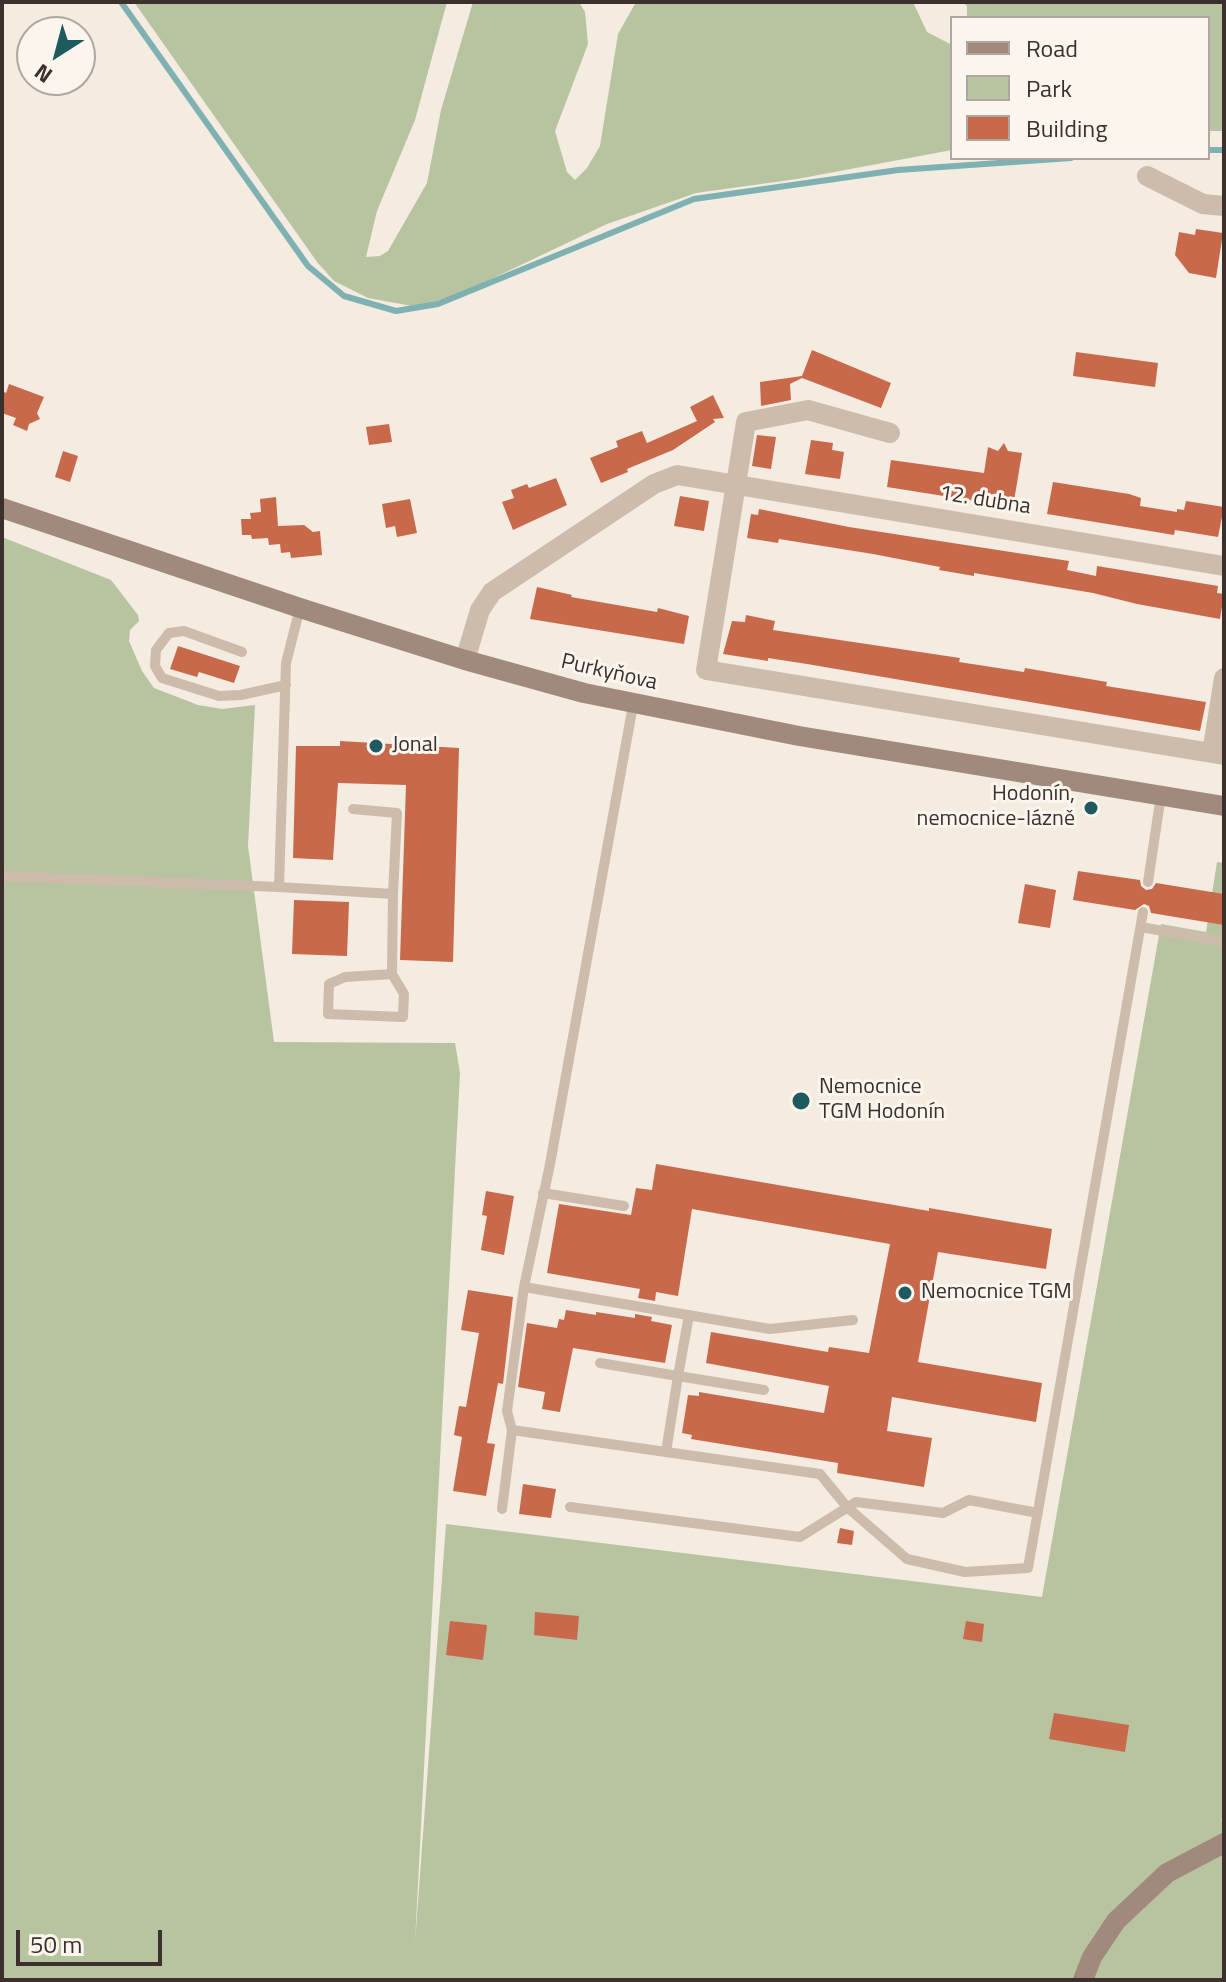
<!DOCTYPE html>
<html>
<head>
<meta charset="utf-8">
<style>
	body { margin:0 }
	#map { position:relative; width:1226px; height:1982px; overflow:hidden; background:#f4ebe1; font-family:"Titillium Web",sans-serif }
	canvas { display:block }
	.frame { position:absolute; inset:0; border:4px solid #3b302b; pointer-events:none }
	.legend { position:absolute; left:950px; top:16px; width:260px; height:144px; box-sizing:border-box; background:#fbf5ee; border:2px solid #aea6a0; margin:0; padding:10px 14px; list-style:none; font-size:24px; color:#3b302b }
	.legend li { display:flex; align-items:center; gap:16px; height:40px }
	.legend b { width:40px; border:2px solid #aea6a0 }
	.north { position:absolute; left:16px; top:16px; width:80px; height:80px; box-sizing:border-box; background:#fbf5ee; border:2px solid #aea6a0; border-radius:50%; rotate:216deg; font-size:22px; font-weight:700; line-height:32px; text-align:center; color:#3b302b }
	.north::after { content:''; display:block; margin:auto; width:28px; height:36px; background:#1f5a5e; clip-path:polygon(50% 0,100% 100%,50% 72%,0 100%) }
	.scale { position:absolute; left:16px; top:1930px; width:146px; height:36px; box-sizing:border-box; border:4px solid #3b302b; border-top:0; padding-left:10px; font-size:24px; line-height:28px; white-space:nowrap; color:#3b302b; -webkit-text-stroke:6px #fbf5ee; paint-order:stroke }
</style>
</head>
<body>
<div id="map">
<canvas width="1226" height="1982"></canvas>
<div class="frame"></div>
<ul class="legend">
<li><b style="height:10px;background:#a18a7d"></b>Road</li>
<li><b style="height:22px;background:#b8c4a0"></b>Park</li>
<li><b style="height:22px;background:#c8694b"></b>Building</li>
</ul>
<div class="north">N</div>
<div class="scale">50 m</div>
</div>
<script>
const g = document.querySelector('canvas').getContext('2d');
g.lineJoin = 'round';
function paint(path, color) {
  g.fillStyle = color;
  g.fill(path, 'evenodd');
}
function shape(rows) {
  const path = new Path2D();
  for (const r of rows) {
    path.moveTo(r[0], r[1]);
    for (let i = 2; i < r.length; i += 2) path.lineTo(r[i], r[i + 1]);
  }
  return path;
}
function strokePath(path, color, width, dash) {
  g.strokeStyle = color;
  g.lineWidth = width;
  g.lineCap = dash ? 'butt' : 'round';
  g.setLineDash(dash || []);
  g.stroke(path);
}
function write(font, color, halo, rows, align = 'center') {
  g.font = font + ' "Titillium Web",sans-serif';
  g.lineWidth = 6;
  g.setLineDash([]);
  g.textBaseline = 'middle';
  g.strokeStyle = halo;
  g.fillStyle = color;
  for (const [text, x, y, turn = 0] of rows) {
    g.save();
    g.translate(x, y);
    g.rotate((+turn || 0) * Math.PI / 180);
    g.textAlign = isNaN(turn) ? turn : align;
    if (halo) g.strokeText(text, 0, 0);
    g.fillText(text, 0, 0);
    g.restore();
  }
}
paint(shape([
	[134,2,447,2,415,120,377,211,366,257,380,256,388,251,427,183,441,110,473,2,579,2,585,12,588,44,555,131,567,172,575,180,587,168,600,146,618,34,636,2,913,2,927,32,952,45,952,150,797,179,696,193,607,224,443,302,412,306,368,298,334,281,317,262],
	[963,2,1224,2,1224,131,1208,131,1208,18,967,18,967,6],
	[2,537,111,580,138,615,139,621,130,630,129,641,142,671,154,688,198,705,222,709,255,705,248,846,274,1042,455,1043,460,1073,415,1942,446,1524,1042,1597,1161,924,1206,932,1217,862,1224,863,1224,1818,1221,1820,1224,1825,1224,1980,2,1980]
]), '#b8c4a0');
strokePath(shape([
	[121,2,308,266,344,296,396,311,438,304,694,199,898,170,1071,158],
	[1208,150,1224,150]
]), '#7fb0b2', 6);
paint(shape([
	[1196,229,1223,233,1216,278,1189,273,1175,255,1179,232,1195,235],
	[812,350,891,383,881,408,802,378,790,384,791,400,761,406,760,382,802,376],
	[1076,352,1158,363,1155,387,1073,376],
	[9,384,44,397,37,413,40,419,29,424,27,431,13,425,16,418,2,413,2,391,6,393],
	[713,395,724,418,713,419,715,422,673,450,627,469,628,472,601,483,590,458,618,447,616,441,642,431,647,443,697,421,690,407],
	[389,424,392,442,369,445,366,427],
	[757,435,776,437,771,469,752,466],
	[811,440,833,443,832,450,844,452,840,479,805,474],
	[1004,443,1008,451,1022,453,1013,507,887,487,891,460,984,473,988,447,998,451],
	[63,451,78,456,70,482,55,477],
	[556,478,567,505,513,530,502,502,514,498,511,490,527,484,529,488],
	[1053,482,1129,494,1141,498,1140,506,1177,512,1177,509,1184,510,1186,501,1224,507,1218,537,1175,530,1174,535,1047,514],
	[680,496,709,501,704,531,674,526],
	[276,497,278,526,304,525,313,532,320,531,322,555,291,558,290,552,281,553,280,544,269,545,268,538,252,539,251,535,242,535,241,519,251,519,250,513,261,512,260,499],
	[410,499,417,533,397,537,395,526,386,528,382,504],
	[759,509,849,527,1069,561,1067,570,1096,576,1097,566,1218,586,1217,593,1224,594,1220,619,1137,604,1093,593,974,573,974,576,939,570,940,567,873,554,779,539,778,543,747,538,751,514,758,515],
	[537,587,572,595,571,597,657,612,658,608,689,616,684,644,530,619],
	[746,615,775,621,773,630,960,658,959,662,1024,672,1025,668,1107,682,1106,686,1206,702,1200,731,807,664,768,658,768,661,723,654,732,621,745,622],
	[178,646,240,666,234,683,199,672,197,677,170,669],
	[340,741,459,748,453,962,400,960,406,785,338,783,333,860,293,858,296,746,340,746],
	[1078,871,1140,880,1141,886,1146,890,1152,889,1156,883,1224,894,1224,925,1151,913,1149,906,1144,904,1135,910,1073,900],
	[1025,884,1056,890,1050,928,1018,923],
	[294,900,349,902,347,956,292,954],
	[656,1164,929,1211,929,1208,1052,1229,1046,1269,938,1252,918,1362,1042,1383,1036,1422,892,1397,887,1431,932,1438,924,1487,837,1473,838,1463,691,1439,692,1435,682,1433,688,1395,699,1396,699,1392,824,1413,829,1386,706,1363,711,1332,828,1352,829,1347,869,1353,890,1244,692,1209,678,1296,656,1292,655,1301,638,1298,640,1289,547,1273,559,1204,631,1215,636,1188,652,1190],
	[486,1191,514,1196,504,1255,481,1250,487,1216,482,1215],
	[468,1290,513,1297,503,1384,498,1383,487,1443,495,1444,486,1496,453,1491,462,1437,454,1435,459,1406,466,1407,479,1333,461,1330],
	[566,1310,596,1315,596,1312,635,1318,635,1314,652,1317,651,1321,672,1325,665,1363,573,1348,560,1412,542,1409,545,1392,518,1387,527,1323,557,1328,559,1319,564,1320],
	[523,1484,556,1489,551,1518,519,1514],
	[840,1528,854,1531,852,1545,837,1543],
	[535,1612,579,1616,577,1640,534,1635],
	[450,1621,487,1625,483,1660,446,1655],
	[966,1621,984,1624,982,1642,963,1639],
	[1054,1713,1129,1725,1125,1752,1049,1739]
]), '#c8694b');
strokePath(shape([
	[300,608,286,663,279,887,393,894,397,813,353,809],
	[242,652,184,631,169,633,156,650,155,666,162,678,219,696,241,695,286,685],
	[633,705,550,1164,524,1287,770,1329,853,1320],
	[2,876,279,887],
	[1148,882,1161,795],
	[1141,927,1224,942],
	[392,974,404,994,403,1017,328,1014,329,984,345,977,392,974,393,894],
	[543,1193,624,1206],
	[600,1363,678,1376,689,1315],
	[512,1430,507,1411,524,1287],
	[666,1452,678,1376,764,1390],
	[570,1507,800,1537,856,1502,943,1513,969,1500,1038,1513],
	[502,1509,512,1430,820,1474,847,1507,907,1559,965,1572,1028,1568,1143,912]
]), '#cdbbac', 10);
strokePath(shape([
	[1147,176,1203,204,1224,206],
	[890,433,808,410,746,422,706,670,1224,755],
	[465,660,480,610,492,592,654,484,677,475,1224,566],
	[1212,753,1224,678]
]), '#cdbbac', 20);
strokePath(shape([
	[2,508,300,608,465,660,584,693,799,736,1224,806],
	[1083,1980,1092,1957,1116,1921,1167,1873,1224,1843]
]), '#a18a7d', 20);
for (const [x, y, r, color] of [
	[376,746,8,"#1f5a5e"],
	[1091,808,8,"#1f5a5e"],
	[801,1101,10,"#1f5a5e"],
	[905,1293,8,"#1f5a5e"]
]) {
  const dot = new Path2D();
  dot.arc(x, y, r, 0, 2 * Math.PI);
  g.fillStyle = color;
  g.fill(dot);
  strokePath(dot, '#fbf5ee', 3);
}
write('22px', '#3b302b', '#fbf5ee', [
	["12. dubna",985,501,9],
	["Purkyňova",609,673,13]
]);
write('22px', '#3b302b', '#fbf5ee', [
	["Jonal",392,746],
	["Hodonín,",1075,795,"right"],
	["nemocnice-lázně",1075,820,"right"],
	["Nemocnice",819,1088],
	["TGM Hodonín",819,1113],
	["Nemocnice TGM",921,1293]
], 'left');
</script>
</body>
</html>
